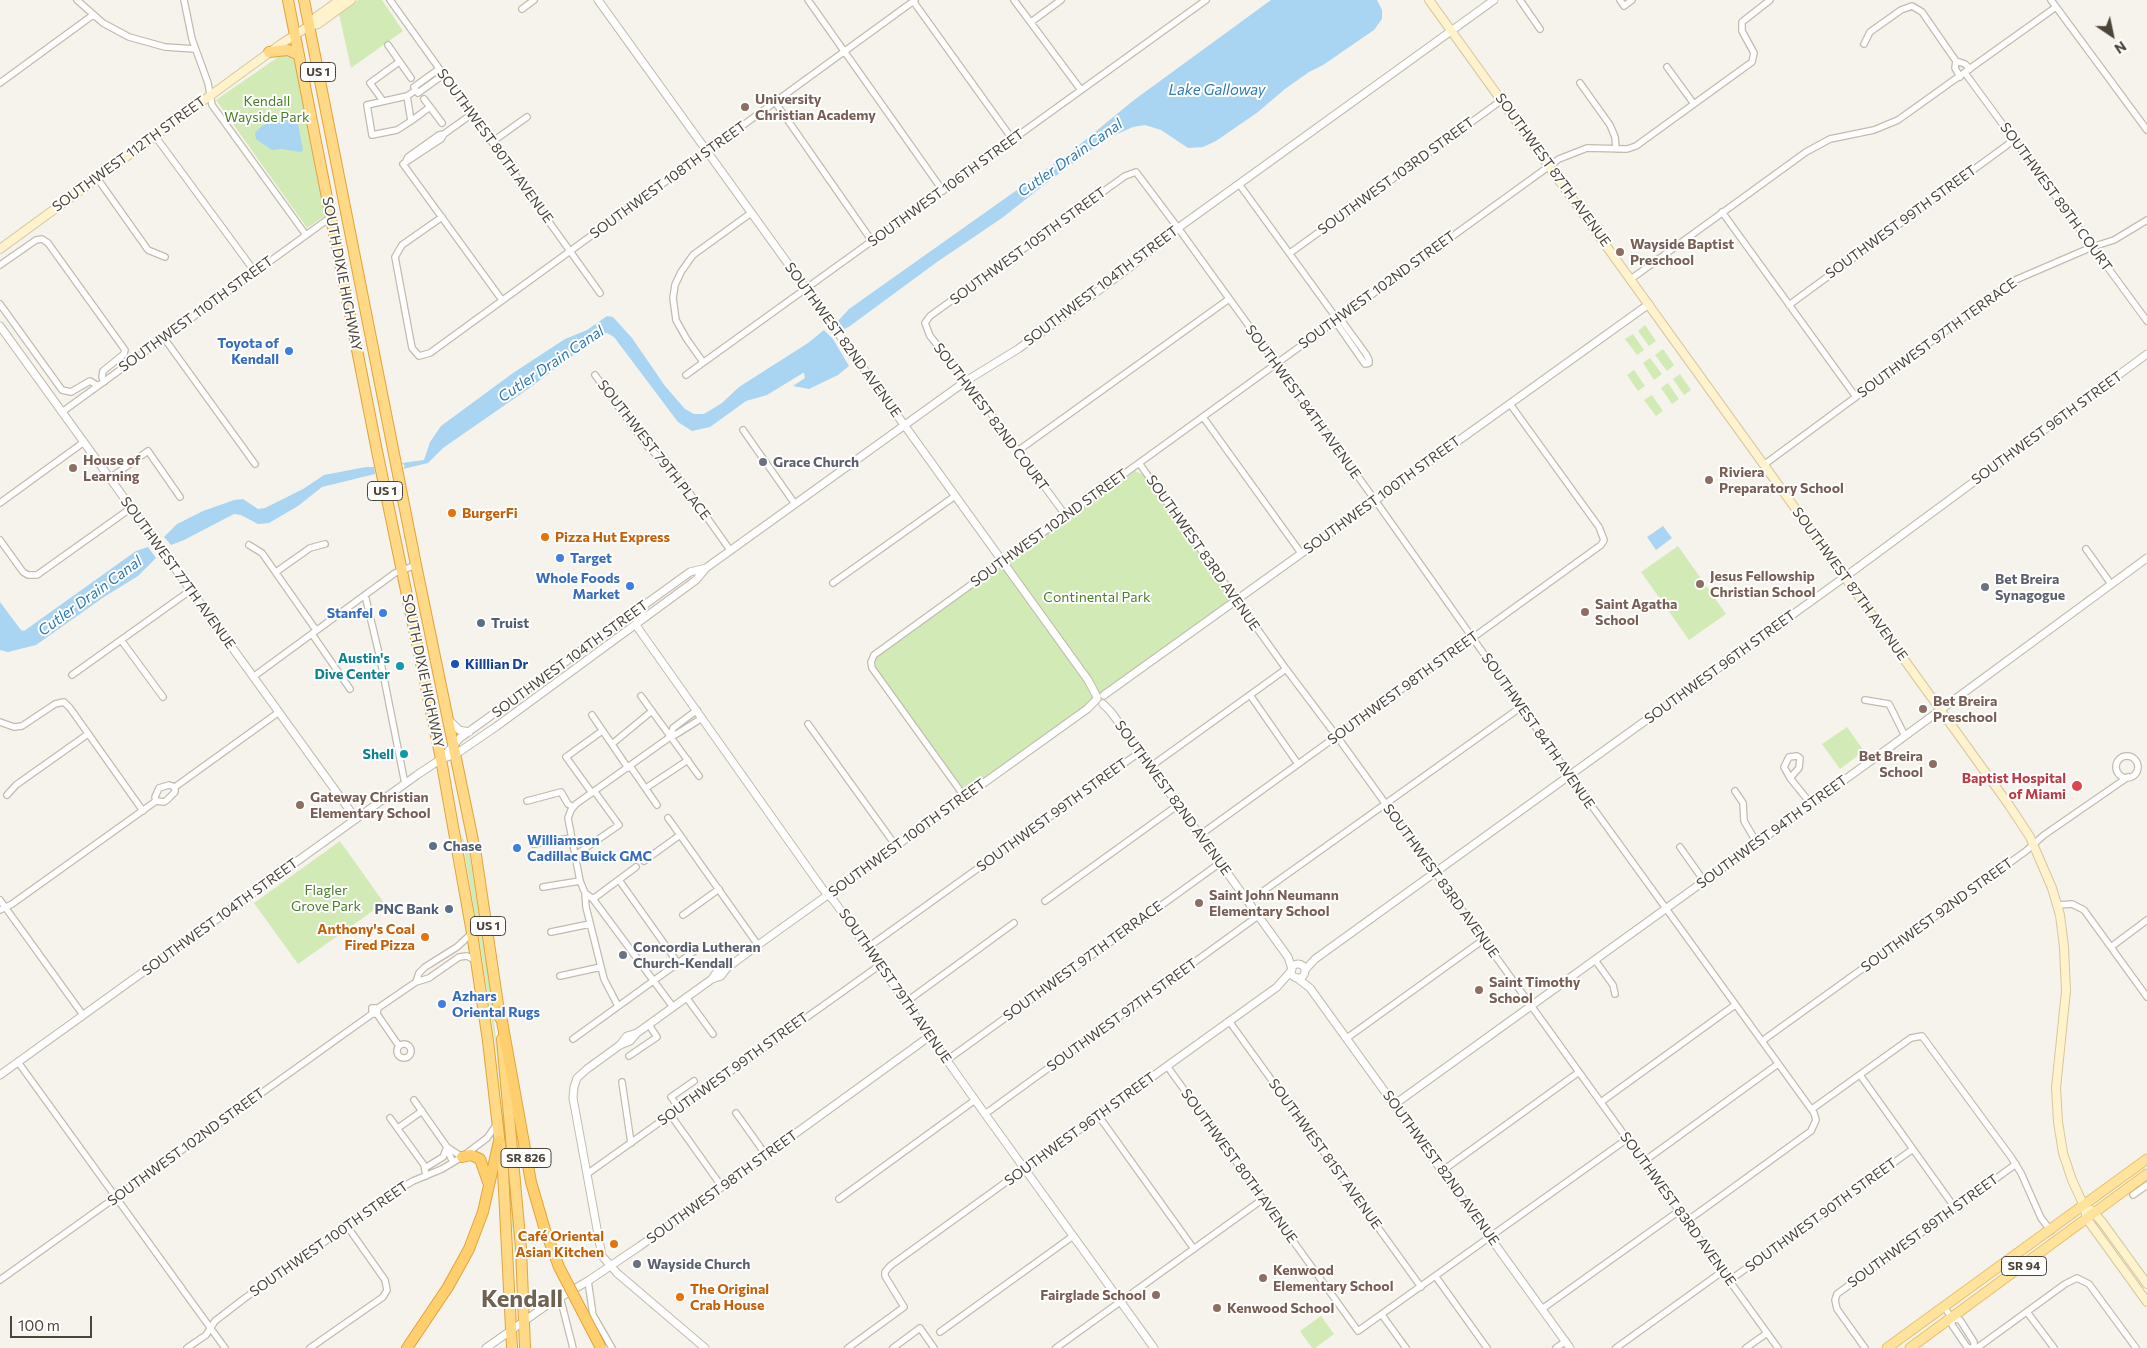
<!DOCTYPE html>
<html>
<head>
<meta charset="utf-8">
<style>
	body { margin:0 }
	#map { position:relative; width:2147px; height:1348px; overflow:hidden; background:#f6f3ec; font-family:Commissioner,sans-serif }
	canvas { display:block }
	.north { position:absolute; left:2087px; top:10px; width:50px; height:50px; -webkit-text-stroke:4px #fff; paint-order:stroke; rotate:146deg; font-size:14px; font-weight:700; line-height:20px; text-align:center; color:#4b4439 }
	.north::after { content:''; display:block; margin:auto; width:18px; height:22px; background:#4b4439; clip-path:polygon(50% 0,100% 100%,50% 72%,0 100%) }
	.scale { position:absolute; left:10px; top:1316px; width:82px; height:22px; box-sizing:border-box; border:2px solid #4b4439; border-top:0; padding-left:6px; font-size:15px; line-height:18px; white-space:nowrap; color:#4b4439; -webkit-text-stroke:4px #fff; paint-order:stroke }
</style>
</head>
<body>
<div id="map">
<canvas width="2147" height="1348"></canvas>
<div class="north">N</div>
<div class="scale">100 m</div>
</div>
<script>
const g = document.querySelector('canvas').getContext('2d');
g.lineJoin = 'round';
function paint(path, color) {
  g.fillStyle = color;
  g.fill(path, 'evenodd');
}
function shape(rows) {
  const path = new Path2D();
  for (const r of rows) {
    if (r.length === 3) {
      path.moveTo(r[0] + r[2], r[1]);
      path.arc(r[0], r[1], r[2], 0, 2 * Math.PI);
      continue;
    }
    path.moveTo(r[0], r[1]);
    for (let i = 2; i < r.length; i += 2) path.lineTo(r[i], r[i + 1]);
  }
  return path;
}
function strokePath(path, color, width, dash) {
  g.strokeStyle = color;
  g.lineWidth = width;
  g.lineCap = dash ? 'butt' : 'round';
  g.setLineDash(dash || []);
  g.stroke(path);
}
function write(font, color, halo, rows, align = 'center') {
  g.font = font + ' Commissioner,sans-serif';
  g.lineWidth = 4;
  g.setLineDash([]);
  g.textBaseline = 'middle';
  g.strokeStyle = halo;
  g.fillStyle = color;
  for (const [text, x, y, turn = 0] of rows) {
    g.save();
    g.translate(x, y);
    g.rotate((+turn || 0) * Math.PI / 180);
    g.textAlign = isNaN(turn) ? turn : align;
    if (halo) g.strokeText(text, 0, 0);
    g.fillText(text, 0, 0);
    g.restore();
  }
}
paint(shape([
	[358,0,382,0,403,31,351,68,339,14],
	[281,55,291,55,294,58,326,215,307,228,216,100],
	[1645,325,1656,341,1649,346,1638,331],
	[1633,334,1644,350,1637,355,1625,339],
	[1663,349,1674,365,1667,371,1655,355],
	[1650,358,1662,374,1654,380,1643,363],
	[1634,370,1645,386,1638,391,1627,375],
	[1680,374,1691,390,1684,395,1673,379],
	[1668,383,1679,399,1672,404,1661,388],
	[1652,395,1663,411,1656,416,1644,400],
	[1135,471,1144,475,1231,594,1229,603,971,788,963,788,876,668,875,658],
	[1678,546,1726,614,1689,640,1641,572],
	[1847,727,1864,751,1840,769,1822,744],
	[461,833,470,857,491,993,509,1161,517,1288,505,1134,496,1048,481,950],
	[340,841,384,903,298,964,254,903],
	[1321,1316,1334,1334,1315,1348,1312,1348,1300,1331]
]), '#d2eab5');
paint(shape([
	[1271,0,1377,0,1382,10,1382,19,1374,30,1323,65,1309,72,1285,89,1258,112,1216,141,1203,147,1188,148,1161,130,1145,125,1133,127,1106,139,1049,181,1002,218,937,262,850,326,845,329,843,328,838,321,849,309,1072,151,1134,100],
	[297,119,303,150,301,152,281,149,272,150,256,139,255,133,262,126,275,120],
	[607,316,613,317,632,338,665,386,685,409,694,414,704,414,722,403,739,387,808,343,824,330,833,339,849,366,838,375,809,389,793,386,805,378,804,373,803,373,767,395,746,401,710,427,692,431,678,422,614,337,607,333,598,337,528,389,443,448,428,463,403,469,405,466,402,463,424,460,430,442,441,426,513,373,565,339,587,330],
	[366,467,374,467,375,474,322,487,298,506,269,523,258,524,241,515,234,514,184,540,171,545,164,537,177,524,203,511,234,500,243,499,258,509,265,508,303,489,324,475],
	[1663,526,1672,538,1656,550,1647,537],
	[148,547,156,558,138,576,104,597,36,645,8,652,0,650,0,602,21,630,24,631,136,551]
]), '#a9d4f2');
const minor = shape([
	[77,0,103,23,129,37,165,47,195,49],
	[184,0,192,39,208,83,212,105,306,235],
	[390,0,600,293],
	[808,0,943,191],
	[1014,0,1081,90],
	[1520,0,1540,29],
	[1620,0,1624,6,1632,0],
	[2051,0,2147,130],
	[913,1,1013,140],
	[522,9,534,0],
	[1031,22,1061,0],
	[1864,44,1870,32,1901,10,1912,6,1922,12,1956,61],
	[388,45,411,78],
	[1956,61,1955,68,1960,77],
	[1956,61,1965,64,1970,69],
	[1667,67,1694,104],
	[439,69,414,87,418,93,443,75],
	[1965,73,2147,321],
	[0,83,93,15],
	[1580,83,1610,125,1615,137,1616,149],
	[407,96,411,121,397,130,372,135,367,105,407,96,416,90],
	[424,99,442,123],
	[383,101,370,83,399,62],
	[775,102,872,241],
	[472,114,444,134,441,139,403,164,502,300],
	[411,121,430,107],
	[155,136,255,272],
	[492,142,527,117],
	[406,161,408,157,439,135,444,134],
	[97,178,148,250,165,257],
	[1239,184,1337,319],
	[1722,212,1856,397],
	[442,217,402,245,395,257,412,348,419,356,430,353,915,0],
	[1290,253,1502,100],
	[0,265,36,240,42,239,48,243,125,350,124,354,103,371,102,377,104,382],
	[1631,279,1806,152,1830,139,1874,130,1898,120,2056,7],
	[0,304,62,390,71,392,90,381,98,386],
	[1789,305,2014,140],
	[1335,321,1365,364,1369,363,1369,360,1366,354,1339,317],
	[164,338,255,464],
	[703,362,686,338,676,320,673,298,675,285,681,272,693,255,751,213],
	[595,375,647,446,674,471,730,550],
	[686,375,1206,0],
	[62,412,331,217],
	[1203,417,1301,553],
	[743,430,795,504],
	[1019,450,1229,299],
	[1139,463,1286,669,1341,742,1778,1348],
	[1765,464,2013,281,2092,247,2114,240,2147,220],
	[110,478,148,451,180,497],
	[0,503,84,442],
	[1066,516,972,388,930,336,925,323,930,316,1125,176,1136,172,1181,232,1380,507,1573,780,1814,1113,1816,1120,1811,1131,1687,1221],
	[0,540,23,572,28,575,37,575,131,508],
	[249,545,262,553,316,630],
	[2086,549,2111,584],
	[276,572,310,548,325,544],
	[833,583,955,496],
	[365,595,380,658,405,784],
	[312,634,350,689],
	[121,640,163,697],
	[72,675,191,590],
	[253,677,395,573,416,565],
	[1250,695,1298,764],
	[641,696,699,776],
	[1865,700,1889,704,1905,736],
	[592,715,628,768],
	[0,722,14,727,22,726,55,704,64,702,70,708,143,811],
	[808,724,896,846],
	[670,737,673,728,697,710],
	[612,744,652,711],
	[2127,767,11],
	[630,766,657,805],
	[1150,767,1286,669],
	[1790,778,1799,768,1800,758,1797,756,1789,757,1784,767,1790,778,1811,804],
	[646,788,688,760],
	[1735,791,1743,803,1744,821,1757,843],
	[592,793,566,757,602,731],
	[7,795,16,785,88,734],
	[964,796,872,668,871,662,874,655,1559,159,1587,148,1627,149,1636,146,1745,67,1752,62,1754,53,1742,31,1742,22,1770,0],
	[156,801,155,797,159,788,169,785,175,787],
	[527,801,561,792,568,804,573,807],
	[668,818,758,945],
	[1200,835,1601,545,1604,540,1599,527,1510,404],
	[534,844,571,838],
	[1680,847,1704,881],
	[574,856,619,825,595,792],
	[644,861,680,835],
	[619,880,678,963],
	[543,887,580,881],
	[585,893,586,907,604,979,618,1006],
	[593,899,636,867],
	[0,900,83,1015],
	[1045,901,1178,805],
	[1248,902,1521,707],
	[2057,905,2072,904,2084,910,2147,997],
	[0,910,12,904,156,801,164,802,167,800,175,792,175,787,279,712],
	[683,915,719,889],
	[551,932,590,924],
	[2111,947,2147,920],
	[867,948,1140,752],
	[1595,960,1613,985,1615,994],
	[560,976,601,967],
	[416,982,419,973,425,967,457,947,472,933],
	[686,997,713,1034],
	[906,1002,1014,923],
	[673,1007,593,899,585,893,580,881,568,818,571,810,576,804,670,737,675,735,702,718],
	[378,1008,377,1014,372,1014,372,1008,378,1008,416,982,429,978,459,957,467,956,477,961],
	[377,1014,399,1046],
	[1229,1021,1421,1287],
	[1347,1038,1483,940],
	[573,1039,696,950],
	[1762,1041,2026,851,2044,835,2128,777],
	[404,1051,7],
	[629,1056,657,1037,649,1025],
	[947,1060,1220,863],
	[18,1062,225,1348],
	[1167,1066,1358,1331,1627,1139],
	[1860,1075,1955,1208],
	[622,1082,631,1143],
	[414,1100,447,1147,462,1157],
	[1601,1102,1735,1005],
	[679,1108,671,1097,694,1081],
	[1812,1109,1911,1038,1922,1036,2011,1157,2021,1173,2041,1218,2051,1231],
	[736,1113,766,1155],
	[670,1114,722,1187],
	[985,1114,1258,916],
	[1098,1115,1194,1249],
	[390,1118,424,1165,426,1176],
	[398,1128,422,1111],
	[447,1147,448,1152,453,1162],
	[1643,1162,1778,1064],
	[425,1168,443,1157,447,1147],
	[1442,1171,1579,1072],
	[587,1174,880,965],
	[2133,1195,2147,1185],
	[839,1199,975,1100],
	[1436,1277,1487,1348],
	[0,1280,372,1014],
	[1730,1280,1913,1149],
	[588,1281,593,1315,612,1348],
	[560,1297,573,1348],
	[1944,1307,1952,1318,1952,1325,1967,1347,1970,1348],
	[1542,1309,1679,1211],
	[2027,1312,2054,1348],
	[1382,1315,1406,1348],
	[1952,1318,1960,1320,1974,1342,1974,1348],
	[940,1332,1073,1236],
	[187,1348,206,1335,215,1321,245,1298,399,1189,413,1181,442,1169,462,1157,487,1138,497,1124],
	[310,1348,383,1297,387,1290,385,1280,347,1226],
	[848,1348,904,1307,885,1276,885,1272,890,1266,1024,1169],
	[893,1348,920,1328,934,1348],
	[1056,1348,1263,1199],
	[1556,1348,1566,1341],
	[1616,1348,1723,1271],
	[1746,1348,1767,1333],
	[1865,1348,1837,1309,1835,1300,1837,1294,2016,1164],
	[1977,1348,2065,1284,2077,1278,2089,1284,2136,1348]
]);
const tertiary = shape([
	[598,0,1088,680,1097,697],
	[0,326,356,819],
	[645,605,636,625,640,631,822,888,834,901,985,1114,1154,1348],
	[1104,695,1649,304],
	[1103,704,1111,712,1288,957,1292,969],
	[449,720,459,730,469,732],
	[442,758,460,738,496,712,690,572,706,568],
	[1298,971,7],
	[1305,970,1315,959,1853,571,2147,354],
	[1297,978,1310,988,1570,1348],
	[712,979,716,973,727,968],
	[620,1045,627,1036,637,1033],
	[0,1075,417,775,441,759,456,754,497,726,696,580,706,568,966,381,1018,349,1071,311,1129,268,1178,228,1494,0],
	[1395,1104,1890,747,2147,558],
	[1024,1169,1277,987,1291,971],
	[486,1348,547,1305,588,1281,640,1246,930,1036],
	[705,1348,617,1273,602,1256,573,1098,574,1087,577,1078,587,1069,620,1045,630,1041,637,1033,712,979,721,976,727,968,758,945,1087,709,1097,699]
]);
const secondary = shape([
	[1429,0,2009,805,2030,837,2052,888,2060,915,2064,947,2066,991,2056,1088,2058,1122,2063,1153,2072,1180,2084,1206,2087,1219,2147,1302],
	[309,26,316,17,340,0],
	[0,249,281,44,309,26,318,24,351,0],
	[2091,1210,2102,1222,2147,1284]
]);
const primary = shape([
	[1887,1348,2147,1159],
	[1910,1348,2147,1174]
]);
const trunk = shape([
	[288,0,377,451,441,759,472,933,488,1041,503,1171,512,1348],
	[304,0,416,565,476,855,500,1018],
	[269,52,288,50,299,55],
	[502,1039,521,1248,525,1348]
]);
const motorway = shape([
	[500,1010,531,1182,545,1230],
	[462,1157,471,1155,480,1159,488,1182],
	[407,1348,448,1287,469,1249,483,1212,499,1141]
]);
strokePath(minor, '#c2bbae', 8);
strokePath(tertiary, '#c2bbae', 9);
strokePath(secondary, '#d6c79b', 10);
strokePath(primary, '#e6c16a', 11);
strokePath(trunk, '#e0a43c', 12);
strokePath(motorway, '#e0a43c', 12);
strokePath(minor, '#fff', 5.5);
strokePath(tertiary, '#fff', 7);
strokePath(secondary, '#fff3cd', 8);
strokePath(primary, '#ffe39c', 9);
strokePath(trunk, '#ffd985', 10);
strokePath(motorway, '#ffcf6e', 10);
const motorwayBridge = shape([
	[545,1230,559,1267,601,1348]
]);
strokePath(motorwayBridge, '#e0a43c', 12, []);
strokePath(motorwayBridge, '#ffcf6e', 10);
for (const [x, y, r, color] of [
	[745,107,5,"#8d6e63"],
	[1620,252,5,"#8d6e63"],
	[289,351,5,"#3f7fe0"],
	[763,462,5,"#6b7280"],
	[73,468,5,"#8d6e63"],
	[1709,480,5,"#8d6e63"],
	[452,513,5,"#e8710a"],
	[545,537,5,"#e8710a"],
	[560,558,5,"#3f7fe0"],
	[1700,584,5,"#8d6e63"],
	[630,586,5,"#3f7fe0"],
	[1985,587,5,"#6b7280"],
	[1585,612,5,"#8d6e63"],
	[383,613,5,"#3f7fe0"],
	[481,623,5,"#5c6f8a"],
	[455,664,5,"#1a4fb4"],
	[400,666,5,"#0f9aa8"],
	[1923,709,5,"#8d6e63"],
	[404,754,5,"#0f9aa8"],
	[1933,764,5,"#8d6e63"],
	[2077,786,6,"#e0444e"],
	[300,805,5,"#8d6e63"],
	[433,846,5,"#5c6f8a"],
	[517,848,5,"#3f7fe0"],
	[1199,903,5,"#8d6e63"],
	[449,909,5,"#5c6f8a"],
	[425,937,5,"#e8710a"],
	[623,955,5,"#6b7280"],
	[1479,990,5,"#8d6e63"],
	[442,1004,5,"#3f7fe0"],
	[614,1244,5,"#e8710a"],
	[637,1264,5,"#6b7280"],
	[1263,1278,5,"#8d6e63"],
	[1156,1295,5,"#8d6e63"],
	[680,1297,5,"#e8710a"],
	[1217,1308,5,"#8d6e63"]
]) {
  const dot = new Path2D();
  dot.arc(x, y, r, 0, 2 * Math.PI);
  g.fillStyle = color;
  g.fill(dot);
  strokePath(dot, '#fff', 2);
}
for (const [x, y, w] of [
	[318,72,35],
	[385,491,35],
	[488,926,35],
	[526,1158,50],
	[2024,1266,45]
]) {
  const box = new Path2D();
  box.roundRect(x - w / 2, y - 9.5, w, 19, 4);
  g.fillStyle = '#fff';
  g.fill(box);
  strokePath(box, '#4b4439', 1);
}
write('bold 12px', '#4b4439', null, [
	["US 1",318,72],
	["US 1",385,491],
	["US 1",488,926],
	["SR 826",526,1158],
	["SR 94",2024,1266]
]);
write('bold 14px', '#785e54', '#fff', [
	["University",755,99],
	["Christian Academy",755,115],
	["Wayside Baptist",1630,244],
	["Preschool",1630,260],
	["House of",83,460],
	["Learning",83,476],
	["Riviera",1719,472],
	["Preparatory School",1719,488],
	["Jesus Fellowship",1710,576],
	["Christian School",1710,592],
	["Saint Agatha",1595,604],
	["School",1595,620],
	["Bet Breira",1933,701],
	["Preschool",1933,717],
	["Bet Breira",1923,756,"right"],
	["School",1923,772,"right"],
	["Gateway Christian",310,797],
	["Elementary School",310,813],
	["Saint John Neumann",1209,895],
	["Elementary School",1209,911],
	["Saint Timothy",1489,982],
	["School",1489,998],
	["Kenwood",1273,1270],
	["Elementary School",1273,1286],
	["Fairglade School",1146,1295,"right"],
	["Kenwood School",1227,1308]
], 'left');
write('14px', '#4a7f2a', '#fff', [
	["Kendall",267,101],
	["Wayside Park",267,117],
	["Continental Park",1097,597],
	["Flagler",326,890],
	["Grove Park",326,906]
]);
write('14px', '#4b4439', '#fff', [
	["SOUTHWEST 80TH AVENUE",495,146,54],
	["SOUTHWEST 112TH STREET",129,154,-36],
	["SOUTHWEST 87TH AVENUE",1553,170,54],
	["SOUTHWEST 103RD STREET",1396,176,-36],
	["SOUTHWEST 108TH STREET",668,180,-36],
	["SOUTHWEST 106TH STREET",946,188,-36],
	["SOUTHWEST 89TH COURT",2056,197,54],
	["SOUTHWEST 99TH STREET",1901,222,-36],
	["SOUTHWEST 105TH STREET",1028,246,-36],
	["SOUTH DIXIE HIGHWAY",342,274,79],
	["SOUTHWEST 104TH STREET",1101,286,-37],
	["SOUTHWEST 102ND STREET",1377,290,-36],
	["SOUTHWEST 110TH STREET",196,314,-36],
	["SOUTHWEST 97TH TERRACE",1937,338,-36],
	["SOUTHWEST 82ND AVENUE",843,340,54],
	["SOUTHWEST 84TH AVENUE",1303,402,54],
	["SOUTHWEST 82ND COURT",991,417,53],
	["SOUTHWEST 96TH STREET",2047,428,-36],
	["SOUTHWEST 79TH PLACE",654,450,52],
	["SOUTHWEST 100TH STREET",1382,495,-36],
	["SOUTHWEST 102ND STREET",1049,528,-36],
	["SOUTHWEST 83RD AVENUE",1203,553,55],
	["SOUTHWEST 77TH AVENUE",178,573,54],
	["SOUTHWEST 87TH AVENUE",1850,584,54],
	["SOUTHWEST 104TH STREET",570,659,-36],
	["SOUTHWEST 96TH STREET",1720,667,-36],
	["SOUTH DIXIE HIGHWAY",423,671,78],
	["SOUTHWEST 98TH STREET",1403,688,-36],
	["SOUTHWEST 84TH AVENUE",1538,731,55],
	["SOUTHWEST 82ND AVENUE",1173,798,54],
	["SOUTHWEST 99TH STREET",1052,815,-36],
	["SOUTHWEST 94TH STREET",1772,832,-36],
	["SOUTHWEST 100TH STREET",907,838,-36],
	["SOUTHWEST 83RD AVENUE",1441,881,54],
	["SOUTHWEST 92ND STREET",1937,915,-36],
	["SOUTHWEST 104TH STREET",220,917,-36],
	["SOUTHWEST 97TH TERRACE",1083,961,-36],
	["SOUTHWEST 79TH AVENUE",895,986,55],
	["SOUTHWEST 97TH STREET",1122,1015,-36],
	["SOUTHWEST 99TH STREET",733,1069,-36],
	["SOUTHWEST 96TH STREET",1080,1129,-36],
	["SOUTHWEST 102ND STREET",186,1147,-36],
	["SOUTHWEST 81ST AVENUE",1325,1154,54],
	["SOUTHWEST 80TH AVENUE",1239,1166,54],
	["SOUTHWEST 82ND AVENUE",1441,1168,54],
	["SOUTHWEST 98TH STREET",722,1187,-36],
	["SOUTHWEST 83RD AVENUE",1678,1209,54],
	["SOUTHWEST 90TH STREET",1821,1215,-36],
	["SOUTHWEST 89TH STREET",1923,1231,-36],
	["SOUTHWEST 100TH STREET",329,1239,-35]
]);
write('bold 14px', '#366cbe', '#fff', [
	["Toyota of",279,343],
	["Kendall",279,359],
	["Target",570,558,"left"],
	["Whole Foods",620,578],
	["Market",620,594],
	["Stanfel",373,613],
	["Williamson",527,840,"left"],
	["Cadillac Buick GMC",527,856,"left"],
	["Azhars",452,996,"left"],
	["Oriental Rugs",452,1012,"left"]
], 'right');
write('bold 14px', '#5b616d', '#fff', [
	["Grace Church",773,462],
	["Bet Breira",1995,579],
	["Synagogue",1995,595],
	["Concordia Lutheran",633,947],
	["Church-Kendall",633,963],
	["Wayside Church",647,1264]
], 'left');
write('bold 14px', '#c56008', '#fff', [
	["BurgerFi",462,513],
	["Pizza Hut Express",555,537],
	["Anthony's Coal",415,929,"right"],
	["Fired Pizza",415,945,"right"],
	["Café Oriental",604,1236,"right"],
	["Asian Kitchen",604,1252,"right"],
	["The Original",690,1289],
	["Crab House",690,1305]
], 'left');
write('bold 14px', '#4e5e75', '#fff', [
	["Truist",491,623],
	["Chase",443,846],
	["PNC Bank",439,909,"right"]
], 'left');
write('bold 14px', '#0d838f', '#fff', [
	["Austin's",390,658],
	["Dive Center",390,674],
	["Shell",394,754]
], 'right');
write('bold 14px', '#164399', '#fff', [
	["Killlian Dr",465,664]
], 'left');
write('bold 14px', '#be3a42', '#fff', [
	["Baptist Hospital",2066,778],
	["of Miami",2066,794]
], 'right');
write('italic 15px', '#2e7ab2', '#fff', [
	["Lake Galloway",1217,90],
	["Cutler Drain Canal",1070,158,-35],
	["Cutler Drain Canal",551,364,-34],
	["Cutler Drain Canal",90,596,-36]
]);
write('bold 24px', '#6e6250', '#fff', [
	["Kendall",522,1299]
]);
</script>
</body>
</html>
